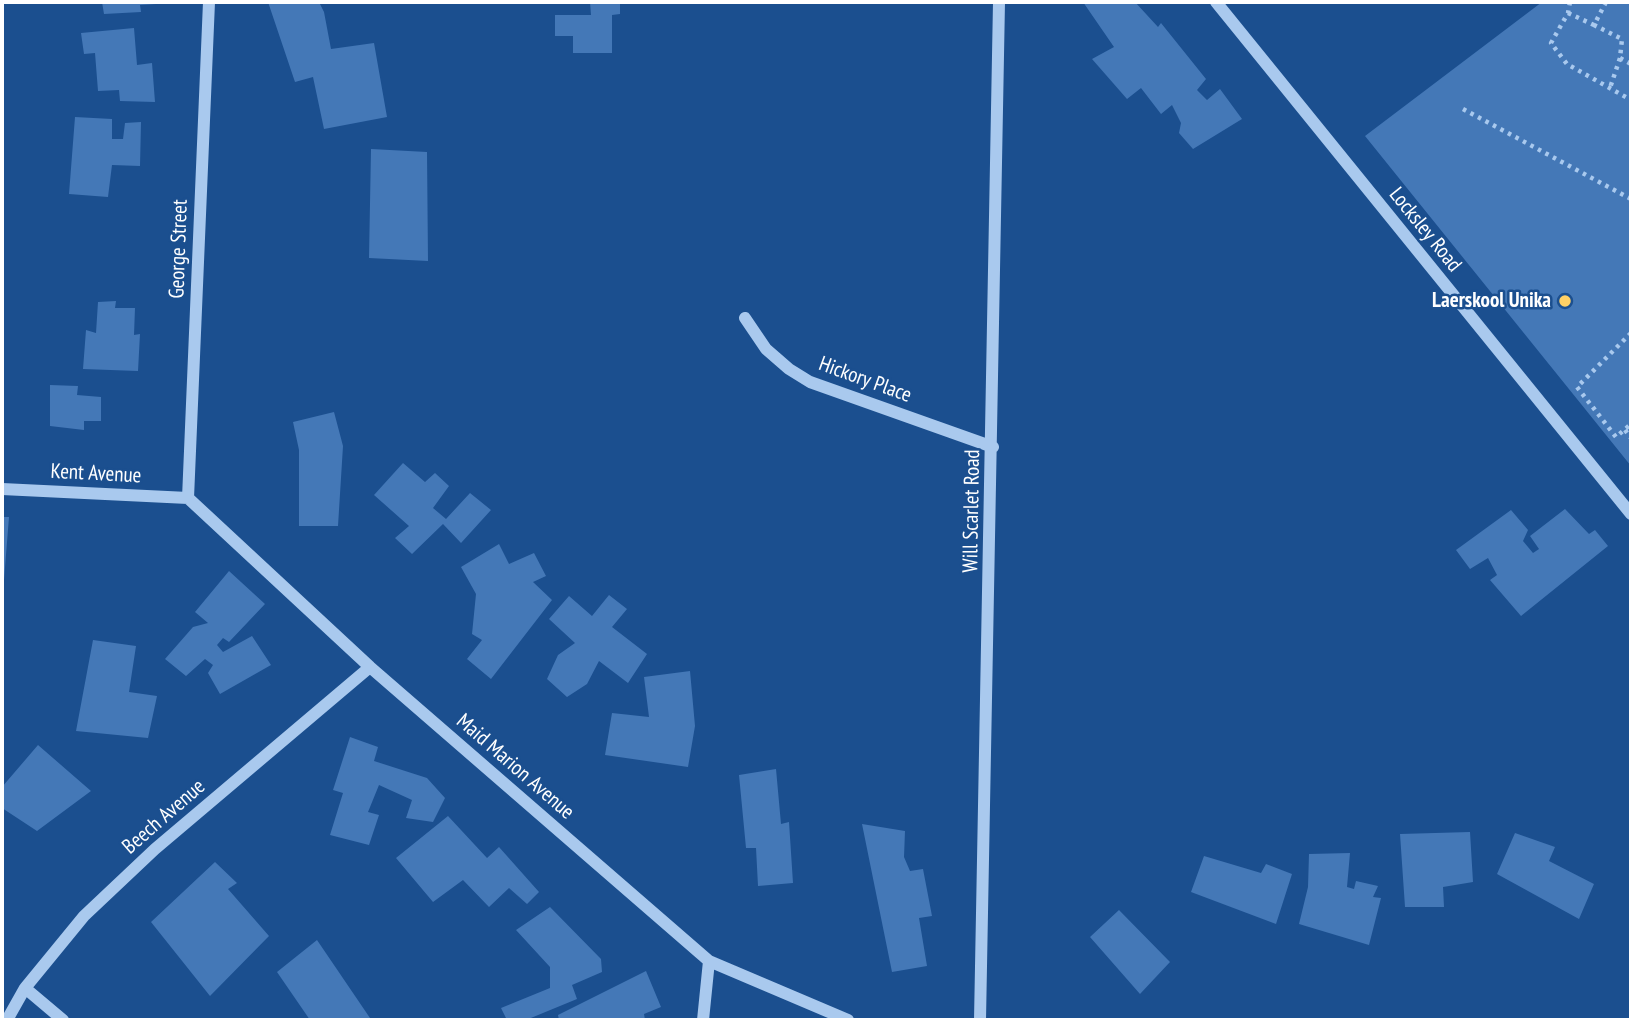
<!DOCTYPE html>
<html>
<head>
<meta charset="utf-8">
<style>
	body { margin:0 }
	#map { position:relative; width:1633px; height:1022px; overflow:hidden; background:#1b4f8f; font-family:"PT Sans Narrow",sans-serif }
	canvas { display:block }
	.frame { position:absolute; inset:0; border:4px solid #fff; pointer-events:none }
</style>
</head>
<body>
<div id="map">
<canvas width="1633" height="1022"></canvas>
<div class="frame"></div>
</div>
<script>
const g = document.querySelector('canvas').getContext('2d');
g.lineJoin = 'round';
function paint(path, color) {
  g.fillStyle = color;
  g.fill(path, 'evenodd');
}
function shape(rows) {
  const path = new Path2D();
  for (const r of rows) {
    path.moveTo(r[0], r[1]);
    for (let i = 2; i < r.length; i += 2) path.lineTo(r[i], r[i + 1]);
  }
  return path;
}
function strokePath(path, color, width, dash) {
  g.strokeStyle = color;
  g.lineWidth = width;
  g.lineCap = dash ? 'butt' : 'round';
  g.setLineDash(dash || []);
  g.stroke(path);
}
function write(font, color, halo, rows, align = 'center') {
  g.font = font + ' "PT Sans Narrow",sans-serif';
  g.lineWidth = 5;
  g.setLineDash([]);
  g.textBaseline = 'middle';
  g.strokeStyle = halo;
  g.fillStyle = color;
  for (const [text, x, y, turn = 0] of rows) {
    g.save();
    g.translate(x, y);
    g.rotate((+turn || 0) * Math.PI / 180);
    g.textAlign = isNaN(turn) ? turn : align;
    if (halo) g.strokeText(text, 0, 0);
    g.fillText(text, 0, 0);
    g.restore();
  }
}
paint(shape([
	[102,2,156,2,156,4,140,5,141,12,104,14],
	[268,2,319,2,324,12,331,49,374,43,387,117,324,129,313,77,295,82],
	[590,2,620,2,620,14,612,15,612,53,573,53,573,36,555,36,555,15,591,15],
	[1083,2,1135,2,1158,27,1161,23,1206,79,1197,90,1207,100,1220,89,1242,119,1193,149,1179,133,1181,123,1172,105,1161,114,1141,88,1127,99,1092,59,1114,47],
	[1542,2,1631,2,1631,466,1365,136],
	[134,28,137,65,152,63,155,102,120,101,119,90,98,91,95,53,84,54,81,33],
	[75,117,112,119,112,139,123,139,125,123,141,122,140,166,112,165,108,197,69,194],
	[371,149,427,152,428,261,369,258],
	[116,301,115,308,135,308,134,335,140,334,138,371,83,369,86,330,96,333,98,302],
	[50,385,78,386,77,395,101,397,101,421,84,421,84,430,50,426],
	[334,412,343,446,338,526,299,526,299,450,293,422],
	[403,463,425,482,435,473,449,486,433,508,446,519,470,493,491,510,461,543,443,524,412,554,395,538,409,526,374,495],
	[1565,509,1589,534,1595,530,1608,546,1521,616,1490,580,1497,575,1488,558,1470,569,1456,550,1511,510,1528,530,1523,541,1533,553,1539,549,1530,536],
	[2,517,9,517,4,580,2,580],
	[499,544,509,564,534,553,546,576,533,582,552,600,491,679,467,659,482,640,472,634,476,594,461,567],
	[229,571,265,604,229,642,223,638,217,645,223,652,252,636,271,665,220,694,208,673,213,665,205,659,186,676,165,659,193,627,208,623,195,612],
	[609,595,627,609,612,627,647,654,628,683,599,661,587,684,567,697,547,679,558,655,575,643,549,619,569,596,592,616],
	[93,640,136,646,129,692,157,696,148,738,76,731],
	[690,671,695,726,688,767,605,755,612,713,649,717,644,677],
	[350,737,378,747,374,761,427,778,445,798,433,822,406,818,412,800,379,785,368,812,379,815,369,845,330,835,343,793,333,790],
	[38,745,91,791,37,831,2,808,2,787],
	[776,769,781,824,789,822,793,883,758,886,756,848,746,848,739,775],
	[448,816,487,858,499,847,539,892,527,904,509,888,489,907,463,880,433,902,396,858],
	[862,824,905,831,904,857,910,871,923,869,932,916,919,918,927,966,892,972],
	[1470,832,1473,882,1443,887,1444,907,1405,907,1400,834],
	[1515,833,1555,847,1549,861,1594,884,1579,919,1497,874],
	[1350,853,1347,887,1354,889,1356,881,1378,886,1373,897,1381,898,1369,945,1299,924,1308,887,1309,854],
	[1204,856,1261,873,1266,864,1292,874,1276,924,1191,892],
	[215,862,237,883,228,889,269,936,210,996,151,922],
	[550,907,601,959,602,972,572,985,577,999,526,1020,507,1020,501,1008,550,988,550,967,516,930],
	[1119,910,1170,962,1140,994,1090,937],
	[317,940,370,1018,365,1020,310,1020,277,972],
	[646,971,661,1007,644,1014,645,1020,559,1020,558,1015]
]), '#4478b7');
strokePath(shape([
	[1570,2,1568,13,1551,43,1567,64,1631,100],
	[1606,2,1594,25,1622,39,1620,58,1610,88],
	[1568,13,1594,25],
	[1620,58,1631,64],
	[1463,109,1631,199],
	[1631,333,1577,387,1616,437,1631,424],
	[1625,430,1631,438],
	[1630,469,1631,469]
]), '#a9c9ee', 4.5, [3.5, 5]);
strokePath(shape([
	[1216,2,1631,514],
	[745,318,766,349,789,369,810,382,993,447],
	[2,489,188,498],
	[188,498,370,667,709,961,848,1020],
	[188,498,209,2],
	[25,988,63,1020],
	[7,1020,25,988,84,916,155,849,370,667],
	[703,1020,709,961],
	[980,1020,999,2]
]), '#a9c9ee', 12);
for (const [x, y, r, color] of [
	[1565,301,7,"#ffd166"]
]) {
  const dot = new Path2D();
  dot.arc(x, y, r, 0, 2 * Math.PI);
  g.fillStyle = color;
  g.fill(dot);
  strokePath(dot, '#1b4f8f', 2.5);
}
write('21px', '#fff', '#1b4f8f', [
	["Locksley Road",1425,230,51],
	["George Street",179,249,-88],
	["Hickory Place",865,380,20],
	["Kent Avenue",96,474,3],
	["Will Scarlet Road",972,511,-89],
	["Maid Marion Avenue",515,767,41],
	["Beech Avenue",164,817,-41]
]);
write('bold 21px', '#fff', '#1b4f8f', [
	["Laerskool Unika",1551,301]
], 'right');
</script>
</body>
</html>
